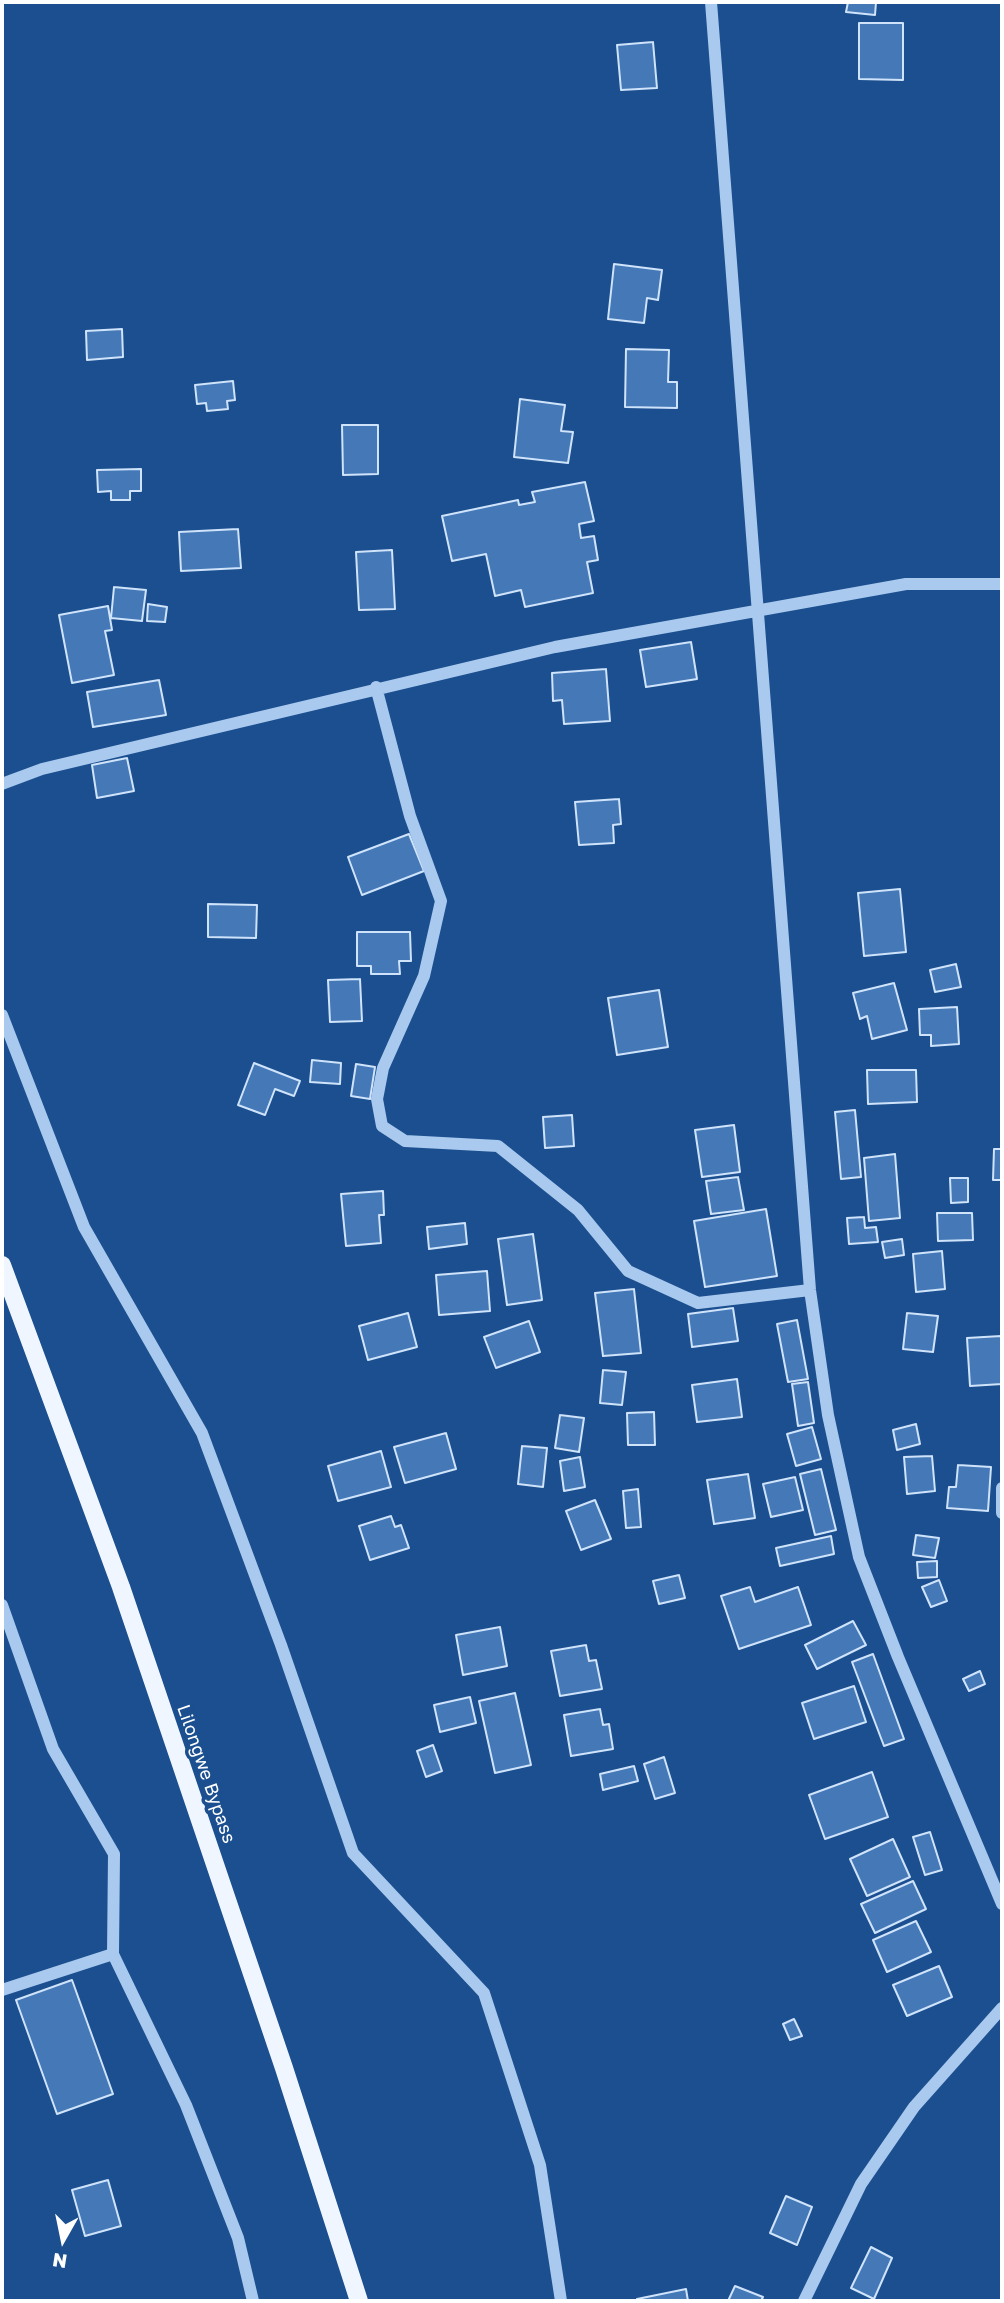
<!DOCTYPE html>
<html>
<head>
<meta charset="utf-8">
<style>
	body { margin:0 }
	#map { position:relative; width:1004px; height:2303px; overflow:hidden; background:#1b4f8f; font-family:"Golos Text",sans-serif }
	canvas { display:block }
	.frame { position:absolute; inset:0; border:4px solid #fff; pointer-events:none }
	.north { position:absolute; left:28px; top:2205px; width:70px; height:70px; -webkit-text-stroke:5px #1b4f8f; paint-order:stroke; rotate:189deg; font-size:19px; font-weight:700; line-height:28px; text-align:center; color:#fff }
	.north::after { content:''; display:block; margin:auto; width:24px; height:32px; background:#fff; clip-path:polygon(50% 0,100% 100%,50% 72%,0 100%) }
</style>
</head>
<body>
<div id="map">
<canvas width="1004" height="2303"></canvas>
<div class="frame"></div>
<div class="north">N</div>
</div>
<script>
const g = document.querySelector('canvas').getContext('2d');
g.lineJoin = 'round';
function paint(path, color) {
  g.fillStyle = color;
  g.fill(path, 'evenodd');
}
function shape(rows) {
  const path = new Path2D();
  for (const r of rows) {
    path.moveTo(r[0], r[1]);
    for (let i = 2; i < r.length; i += 2) path.lineTo(r[i], r[i + 1]);
  }
  return path;
}
function strokePath(path, color, width, dash) {
  g.strokeStyle = color;
  g.lineWidth = width;
  g.lineCap = dash ? 'butt' : 'round';
  g.setLineDash(dash || []);
  g.stroke(path);
}
function write(font, color, halo, rows, align = 'center') {
  g.font = font + ' "Golos Text",sans-serif';
  g.lineWidth = 7;
  g.setLineDash([]);
  g.textBaseline = 'middle';
  g.strokeStyle = halo;
  g.fillStyle = color;
  for (const [text, x, y, turn = 0] of rows) {
    g.save();
    g.translate(x, y);
    g.rotate((+turn || 0) * Math.PI / 180);
    g.textAlign = isNaN(turn) ? turn : align;
    if (halo) g.strokeText(text, 0, 0);
    g.fillText(text, 0, 0);
    g.restore();
  }
}
const building = shape([
	[848,2,876,2,875,15,846,12,848,2],
	[859,23,903,23,903,80,859,79,859,23],
	[653,42,657,88,621,90,617,45,653,42],
	[614,264,662,270,658,300,647,298,644,323,608,319,614,264],
	[122,329,123,357,87,360,86,331,122,329],
	[626,349,669,350,668,382,677,382,677,408,625,407,626,349],
	[233,381,235,400,227,401,228,409,207,411,206,403,197,404,195,385,233,381],
	[520,399,565,405,561,431,573,432,568,463,514,457,520,399],
	[342,425,378,425,378,474,343,475,342,425],
	[141,469,141,491,130,491,130,500,111,500,111,491,98,492,97,470,141,469],
	[585,482,594,521,579,524,581,538,594,536,598,560,587,562,593,593,525,607,521,590,495,596,486,554,452,561,442,516,518,500,519,505,535,502,532,492,585,482],
	[238,529,241,568,181,571,179,532,238,529],
	[392,550,395,609,359,610,356,552,392,550],
	[114,587,146,590,142,621,111,618,114,587],
	[148,604,167,607,165,622,147,621,148,604],
	[108,606,112,630,105,631,114,675,72,683,59,615,108,606],
	[691,642,697,679,646,687,640,650,691,642],
	[606,669,610,721,564,724,562,700,553,701,552,673,606,669],
	[159,680,166,715,93,727,87,692,159,680],
	[127,758,134,791,97,798,92,765,127,758],
	[619,799,621,824,613,825,614,843,579,845,575,802,619,799],
	[409,834,424,871,362,895,348,857,409,834],
	[900,889,906,952,864,956,858,893,900,889],
	[208,904,257,905,256,938,208,937,208,904],
	[357,932,410,932,411,961,399,961,400,974,371,974,371,966,357,966,357,932],
	[956,964,961,987,935,992,930,970,956,964],
	[360,979,362,1021,330,1022,328,980,360,979],
	[894,983,907,1030,872,1039,867,1016,860,1019,853,993,894,983],
	[659,990,668,1047,617,1055,608,998,659,990],
	[957,1007,959,1044,931,1046,931,1035,920,1035,919,1009,957,1007],
	[312,1060,341,1063,340,1084,310,1082,312,1060],
	[254,1063,300,1081,294,1096,275,1089,265,1115,238,1105,254,1063],
	[356,1064,375,1067,370,1099,351,1096,356,1064],
	[867,1070,916,1070,917,1102,868,1104,867,1070],
	[855,1110,861,1177,841,1179,835,1112,855,1110],
	[572,1115,574,1146,545,1148,543,1117,572,1115],
	[734,1125,740,1172,702,1177,695,1130,734,1125],
	[994,1149,1002,1149,1002,1180,993,1180,994,1149],
	[895,1154,900,1218,869,1221,864,1158,895,1154],
	[738,1177,744,1210,711,1214,706,1181,738,1177],
	[950,1178,968,1178,968,1202,951,1203,950,1178],
	[383,1191,384,1215,379,1215,381,1243,346,1246,341,1194,383,1191],
	[766,1209,777,1276,705,1287,694,1221,766,1209],
	[937,1213,972,1213,973,1240,938,1241,937,1213],
	[864,1217,865,1228,876,1227,878,1242,849,1244,847,1218,864,1217],
	[465,1223,467,1244,429,1249,427,1227,465,1223],
	[533,1234,542,1300,507,1305,498,1239,533,1234],
	[902,1239,904,1255,885,1258,882,1242,902,1239],
	[942,1251,945,1289,916,1292,913,1254,942,1251],
	[487,1271,490,1311,439,1315,436,1275,487,1271],
	[634,1289,641,1353,603,1356,595,1293,634,1289],
	[733,1308,738,1341,692,1347,688,1314,733,1308],
	[408,1313,417,1347,368,1360,359,1326,408,1313],
	[907,1313,938,1316,933,1352,903,1349,907,1313],
	[797,1320,808,1379,788,1382,777,1324,797,1320],
	[529,1321,540,1352,496,1368,484,1337,529,1321],
	[1001,1336,1002,1384,970,1386,967,1338,1001,1336],
	[603,1370,626,1372,622,1405,600,1403,603,1370],
	[737,1379,742,1417,697,1422,692,1385,737,1379],
	[808,1382,814,1423,798,1426,792,1384,808,1382],
	[654,1412,655,1445,628,1445,627,1413,654,1412],
	[560,1415,584,1418,579,1452,555,1448,560,1415],
	[916,1424,920,1444,897,1450,893,1430,916,1424],
	[812,1427,821,1459,796,1466,787,1434,812,1427],
	[446,1433,456,1469,405,1483,394,1447,446,1433],
	[522,1446,547,1448,543,1487,518,1484,522,1446],
	[381,1451,391,1487,338,1501,328,1466,381,1451],
	[932,1456,935,1491,907,1494,904,1457,932,1456],
	[580,1457,585,1487,564,1491,560,1461,580,1457],
	[958,1465,991,1467,988,1511,947,1508,949,1487,956,1487,958,1465],
	[821,1469,836,1530,815,1535,800,1474,821,1469],
	[748,1474,755,1518,714,1524,707,1480,748,1474],
	[795,1477,803,1510,771,1517,763,1484,795,1477],
	[638,1489,641,1527,626,1528,623,1491,638,1489],
	[595,1500,611,1539,581,1550,566,1511,595,1500],
	[391,1516,395,1527,401,1525,409,1548,370,1560,359,1526,391,1516],
	[916,1535,939,1538,935,1558,913,1555,916,1535],
	[831,1536,834,1554,780,1566,776,1548,831,1536],
	[937,1561,937,1577,918,1578,917,1562,937,1561],
	[679,1575,685,1598,659,1604,653,1581,679,1575],
	[939,1580,947,1601,931,1607,922,1587,939,1580],
	[750,1587,755,1602,798,1587,811,1625,739,1649,721,1596,750,1587],
	[853,1621,866,1645,817,1669,805,1645,853,1621],
	[500,1627,507,1666,463,1675,456,1635,500,1627],
	[586,1645,589,1661,596,1660,602,1689,560,1696,551,1651,586,1645],
	[873,1654,904,1739,884,1746,852,1662,873,1654],
	[980,1671,985,1684,969,1691,963,1679,980,1671],
	[854,1686,866,1722,814,1739,802,1703,854,1686],
	[515,1693,531,1765,495,1773,479,1701,515,1693],
	[470,1697,476,1723,440,1732,434,1705,470,1697],
	[600,1709,603,1725,609,1724,613,1749,571,1756,564,1715,600,1709],
	[433,1745,442,1771,426,1777,417,1751,433,1745],
	[664,1757,675,1793,655,1799,644,1764,664,1757],
	[634,1766,638,1781,603,1790,600,1774,634,1766],
	[872,1772,888,1817,825,1839,809,1795,872,1772],
	[930,1832,942,1870,925,1875,913,1837,930,1832],
	[893,1839,910,1877,867,1896,850,1859,893,1839],
	[913,1881,926,1909,875,1933,861,1904,913,1881],
	[916,1921,931,1952,887,1972,873,1940,916,1921],
	[939,1966,952,1997,907,2016,893,1985,939,1966],
	[72,1980,113,2094,57,2114,16,2000,72,1980],
	[794,2019,802,2036,790,2040,783,2024,794,2019],
	[108,2180,121,2226,85,2236,72,2190,108,2180],
	[786,2196,812,2207,797,2245,770,2233,786,2196],
	[871,2247,892,2258,874,2299,851,2288,871,2247],
	[735,2286,763,2297,761,2301,728,2301,735,2286],
	[686,2289,688,2301,637,2301,637,2299,686,2289]
]);
paint(building, '#4478b7');
strokePath(building, '#cfe3fa', 2);
strokePath(shape([
	[711,2,810,1290,828,1415,859,1557,898,1657,1002,1904],
	[376,687,410,816,441,901,424,976,383,1068,377,1099,382,1126,405,1141,498,1146,578,1210,628,1271,698,1303,810,1290],
	[2,784,42,769,555,647,906,584,1002,584],
	[2,1015,84,1227,202,1433,281,1645,353,1853,484,1993,540,2165,561,2301],
	[1002,1488,1002,1513],
	[2,1605,53,1749,114,1854,113,1954,2,1990],
	[113,1954,186,2105,238,2238,253,2301],
	[804,2301,861,2184,914,2107,1002,2008]
]), '#a9c9ee', 12);
strokePath(shape([
	[2,1265,121,1587,284,2068,359,2301]
]), '#f0f6ff', 18);
write('18px', '#fff', '#1b4f8f', [
	["Lilongwe Bypass",206,1774,71]
]);
</script>
</body>
</html>
